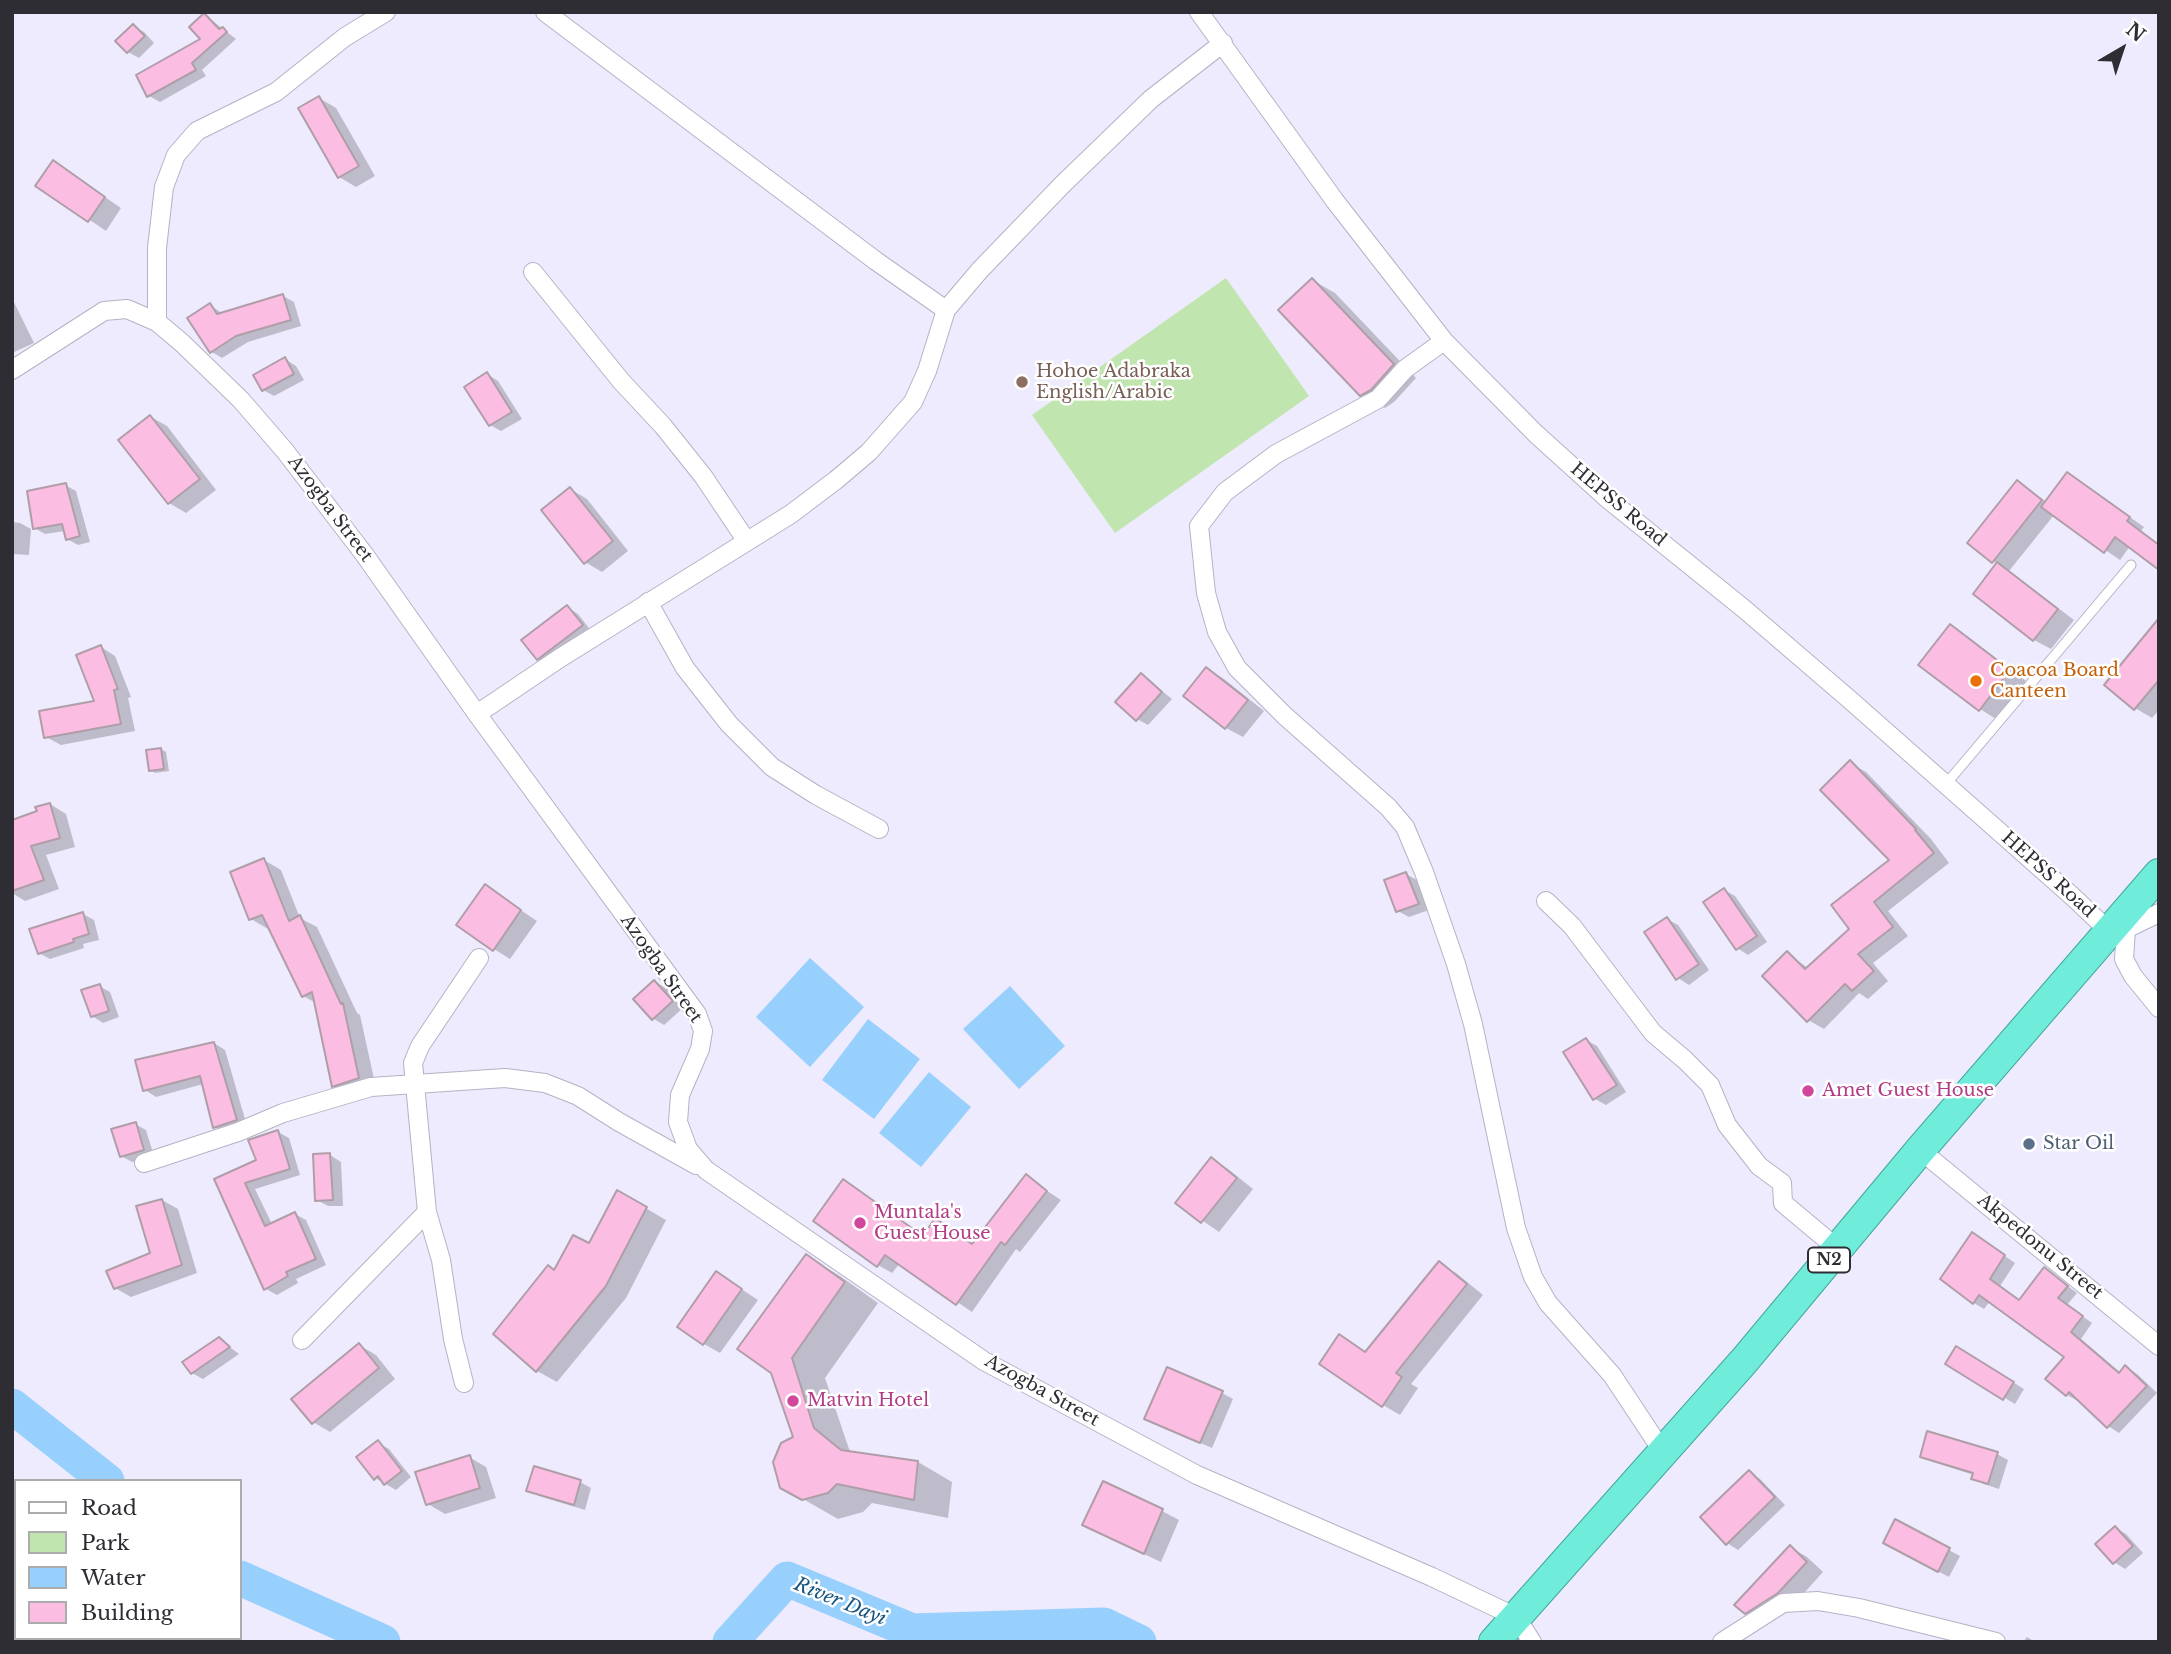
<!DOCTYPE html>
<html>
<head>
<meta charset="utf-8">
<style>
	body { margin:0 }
	#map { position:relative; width:2171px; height:1654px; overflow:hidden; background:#eeebfe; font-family:"Libre Baskerville",serif }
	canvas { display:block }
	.frame { position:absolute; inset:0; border:14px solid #2f2d34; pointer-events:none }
	.legend { position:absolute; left:14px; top:1479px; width:228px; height:161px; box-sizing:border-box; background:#fff; border:2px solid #acabae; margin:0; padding:9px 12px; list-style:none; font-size:21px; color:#2f2d34 }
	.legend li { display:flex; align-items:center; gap:14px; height:35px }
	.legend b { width:35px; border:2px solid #acabae }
	.north { position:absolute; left:2087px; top:14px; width:70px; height:70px; -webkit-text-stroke:5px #fff; paint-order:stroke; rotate:39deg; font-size:19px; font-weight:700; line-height:28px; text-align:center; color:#2f2d34 }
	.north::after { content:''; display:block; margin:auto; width:24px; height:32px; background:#2f2d34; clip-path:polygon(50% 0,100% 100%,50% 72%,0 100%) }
</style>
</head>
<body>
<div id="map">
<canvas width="2171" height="1654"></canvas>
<div class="frame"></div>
<ul class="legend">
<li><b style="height:9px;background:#fff"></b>Road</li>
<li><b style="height:19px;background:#c1e5af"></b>Park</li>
<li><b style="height:19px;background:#98d0fd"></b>Water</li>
<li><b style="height:19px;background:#fbbde1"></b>Building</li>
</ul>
<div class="north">N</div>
</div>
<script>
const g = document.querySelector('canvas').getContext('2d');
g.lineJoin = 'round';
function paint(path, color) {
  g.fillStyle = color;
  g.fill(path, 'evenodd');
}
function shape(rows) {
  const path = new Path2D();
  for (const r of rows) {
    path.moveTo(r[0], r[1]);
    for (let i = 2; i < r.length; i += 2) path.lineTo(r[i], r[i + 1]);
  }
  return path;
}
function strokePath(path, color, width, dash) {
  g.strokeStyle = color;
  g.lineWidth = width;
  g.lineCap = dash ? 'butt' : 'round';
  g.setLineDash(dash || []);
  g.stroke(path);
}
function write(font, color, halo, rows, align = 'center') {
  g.font = font + ' "Libre Baskerville",serif';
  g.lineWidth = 5;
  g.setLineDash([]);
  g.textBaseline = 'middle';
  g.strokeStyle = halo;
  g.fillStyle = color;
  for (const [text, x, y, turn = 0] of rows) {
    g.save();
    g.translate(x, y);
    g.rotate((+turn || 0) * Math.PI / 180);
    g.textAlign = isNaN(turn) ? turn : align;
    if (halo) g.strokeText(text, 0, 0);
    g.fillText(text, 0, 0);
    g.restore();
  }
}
paint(shape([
	[1226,278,1309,396,1115,533,1032,415]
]), '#c1e5af');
paint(shape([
	[810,958,864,1007,810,1067,756,1017],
	[1010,986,1065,1046,1019,1089,963,1029],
	[868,1019,920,1059,874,1119,822,1080],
	[929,1072,971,1107,921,1167,879,1133]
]), '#98d0fd');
paint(shape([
	[205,15,236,39,202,70,206,76,160,102,149,96,203,40],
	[133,26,144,32,154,43,139,58,128,52],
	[319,98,336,108,375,176,356,187,339,177],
	[54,162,121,208,106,231,38,185],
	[1312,280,1335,293,1416,378,1394,402,1385,408,1362,394],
	[283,296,294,302,301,326,248,342,222,358,212,352,210,305,223,314],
	[12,298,34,343,12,353],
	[285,359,296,366,304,380,274,396,263,390],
	[487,374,498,381,522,419,501,431,490,425],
	[151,417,167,426,216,490,186,513,169,503],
	[2068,474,2144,527,2141,531,2159,544,2159,567,2130,546,2120,560,2054,515,2009,571,2074,620,2051,649,2034,640,1975,594,1998,564,1993,561,2018,482,2047,502],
	[65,485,76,491,90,542,78,545,67,539,65,531,45,534,34,528],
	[570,489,587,499,628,551,602,572,585,562],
	[12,522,20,523,31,529,29,555,12,554],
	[567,607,578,614,592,632,549,665,538,659],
	[2159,621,2159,710,2152,718,2135,708],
	[1950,626,1967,636,2026,681,1996,719,1980,709],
	[101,647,115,656,131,697,128,698,135,731,61,745,46,737,96,702],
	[1207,669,1224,679,1264,711,1243,737,1226,728],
	[1142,675,1172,699,1148,725,1137,719],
	[161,749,166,752,169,771,155,773,150,770],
	[1850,763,1866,772,1931,839,1949,863,1888,911,1908,936,1873,963,1888,981,1868,999,1859,993,1824,1029,1808,1020,1787,953,1808,968,1852,929,1891,861],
	[50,804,66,814,75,847,46,855,59,889,25,901,12,893,12,821,39,812],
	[264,860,281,870,300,918,317,927,357,1013,360,1015,376,1088,350,1095,333,1086,316,1003,303,996,270,928,268,929,251,919],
	[1406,874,1417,880,1429,910,1409,917,1398,911],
	[485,886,537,921,510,959,494,949],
	[1724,890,1735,896,1767,942,1748,955,1737,948],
	[83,914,94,920,99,940,83,944,84,948,50,959,39,953],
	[1667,919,1678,925,1709,970,1689,985,1678,978],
	[655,982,666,988,683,1008,664,1025,654,1019,636,999],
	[99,986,110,992,119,1017,103,1023,92,1016],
	[1586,1040,1597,1046,1626,1092,1606,1105,1595,1099],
	[214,1043,225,1050,247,1126,226,1133,215,1127,203,1084,156,1097,145,1090],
	[135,1124,146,1130,154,1156,132,1162,121,1156],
	[278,1132,289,1138,300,1175,255,1189,272,1224,295,1214,306,1220,326,1265,296,1279,298,1283,277,1295,266,1289,217,1180,258,1161],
	[330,1155,341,1162,343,1206,328,1206,317,1200],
	[1211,1159,1228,1169,1253,1189,1219,1232,1177,1203],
	[1026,1177,1061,1200,1020,1252,1016,1249,972,1312,900,1263,892,1273,878,1265,858,1190,924,1237,973,1245],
	[618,1192,666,1220,626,1298,557,1382,537,1371,495,1334,555,1271,589,1245],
	[162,1200,178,1209,197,1273,131,1297,115,1288,152,1254],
	[1983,1241,2015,1263,2000,1286,2020,1301,2045,1269,2077,1293,2067,1305,2092,1323,2081,1339,2121,1373,2126,1368,2137,1374,2157,1393,2119,1433,2108,1426,2079,1399,2078,1401,2067,1395,2066,1357,1990,1301,1984,1309,1974,1303],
	[806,1256,840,1276,878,1303,825,1378,849,1449,853,1453,918,1462,952,1482,948,1518,872,1503,863,1512,838,1519,782,1487,795,1438,773,1372],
	[1439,1264,1456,1273,1483,1295,1411,1384,1418,1388,1400,1415,1383,1405,1367,1353],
	[717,1273,758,1300,720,1353,704,1344],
	[219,1339,239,1354,203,1379,192,1373],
	[359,1345,376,1355,395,1379,330,1432,313,1422],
	[1957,1348,2024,1389,2015,1404,1947,1364],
	[1222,1393,1233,1399,1212,1448,1157,1424],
	[378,1443,389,1449,411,1477,396,1490,375,1478],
	[1997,1454,2008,1460,1999,1489,1984,1484,1973,1478,1974,1475,1933,1462,1922,1456],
	[469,1457,486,1467,496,1498,445,1514,428,1504],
	[1749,1472,1760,1479,1785,1505,1738,1550,1727,1543],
	[580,1482,591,1488,585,1510,539,1496,528,1490],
	[1162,1511,1179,1520,1161,1562,1101,1534],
	[1896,1522,1960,1556,1949,1577,1885,1543],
	[2115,1528,2126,1534,2143,1553,2125,1569,2114,1562],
	[1790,1547,1807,1557,1823,1572,1796,1602,1763,1623,1746,1613],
	[2027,1637,2035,1642,2023,1642]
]), '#0003');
strokePath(shape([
	[155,1638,162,1642]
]), '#98d0fd', 6);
strokePath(shape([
	[12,1406,107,1481],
	[240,1578,383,1642],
	[730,1642,787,1579,912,1631,1104,1625,1139,1642]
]), '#98d0fd', 35);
const building = shape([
	[204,13,219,29,223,27,227,32,192,63,196,70,147,97,136,75,200,39,189,27,204,13],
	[133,24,145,36,127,53,115,41,133,24],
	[319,96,359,166,338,178,298,108,319,96],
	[53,160,105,197,88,222,35,186,53,160],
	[1312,278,1394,364,1371,390,1360,396,1278,310,1312,278],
	[283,294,291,320,236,336,210,353,187,318,210,303,217,314,283,294],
	[285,357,294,374,262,391,253,375,285,357],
	[487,372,512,412,489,426,464,387,487,372],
	[150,415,200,479,168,504,118,440,150,415],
	[2067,472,2130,517,2127,521,2159,545,2159,570,2115,537,2104,553,2041,507,2067,472],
	[2017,480,2042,500,1992,563,1967,543,2017,480],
	[66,483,80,536,66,540,62,524,33,529,27,491,66,483],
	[570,487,613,541,584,564,541,510,570,487],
	[1997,562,2058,609,2033,641,1973,594,1997,562],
	[567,605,583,625,537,660,521,640,567,605],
	[2159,618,2159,680,2134,710,2104,685,2159,618],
	[1950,624,2010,670,1979,711,1918,665,1950,624],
	[101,645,118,689,114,690,121,724,44,738,39,711,94,701,76,655,101,645],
	[1206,667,1248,700,1225,729,1183,696,1206,667],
	[1141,673,1162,692,1136,721,1115,702,1141,673],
	[161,748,164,769,149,771,146,750,161,748],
	[1850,760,1916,829,1915,830,1934,853,1874,902,1893,927,1858,954,1874,971,1852,991,1845,984,1807,1022,1762,976,1787,951,1805,969,1849,929,1831,905,1889,860,1820,790,1850,760],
	[50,803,60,838,31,846,44,880,12,891,12,820,37,811,35,807,50,803],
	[264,858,289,921,300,915,341,1004,343,1003,359,1078,332,1087,312,992,302,997,262,915,249,920,230,872,264,858],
	[1406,872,1419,904,1396,912,1384,880,1406,872],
	[485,884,521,910,493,951,456,925,485,884],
	[1724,888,1757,936,1736,950,1703,902,1724,888],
	[83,912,89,934,73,939,74,942,38,954,29,929,83,912],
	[1667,917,1699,964,1676,980,1644,932,1667,917],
	[654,980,673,1001,652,1020,633,999,654,980],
	[100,984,109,1011,91,1017,81,990,100,984],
	[1586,1038,1617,1085,1593,1100,1563,1052,1586,1038],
	[214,1042,237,1120,213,1128,200,1076,143,1091,135,1060,214,1042],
	[136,1122,144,1150,120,1157,111,1129,136,1122],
	[278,1130,290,1169,245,1183,265,1226,295,1212,316,1259,286,1272,288,1276,264,1290,214,1179,256,1160,248,1140,278,1130],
	[330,1153,333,1200,315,1201,313,1154,330,1153],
	[1211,1157,1237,1178,1201,1223,1175,1203,1211,1157],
	[1026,1174,1047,1191,1005,1245,1001,1242,956,1305,885,1255,877,1267,813,1221,843,1179,923,1236,935,1218,972,1244,1026,1174],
	[617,1190,647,1207,606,1286,536,1372,493,1334,548,1265,554,1270,573,1235,589,1243,617,1190],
	[162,1199,182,1265,114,1289,106,1271,150,1253,136,1206,162,1199],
	[1972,1232,2005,1255,1990,1279,2019,1300,2044,1267,2068,1286,2058,1298,2083,1316,2071,1332,2119,1373,2125,1365,2147,1386,2107,1428,2069,1392,2066,1396,2045,1379,2064,1357,1979,1295,1973,1304,1940,1279,1972,1232],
	[806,1254,845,1282,792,1358,814,1428,841,1450,918,1461,914,1500,837,1484,828,1493,802,1500,780,1488,773,1462,781,1443,793,1437,771,1373,737,1349,806,1254],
	[1439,1261,1467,1284,1396,1373,1402,1377,1382,1407,1319,1364,1339,1334,1365,1352,1439,1261],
	[716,1271,742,1289,703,1345,677,1327,716,1271],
	[219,1337,230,1347,191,1374,182,1362,219,1337],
	[359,1343,379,1368,312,1424,291,1399,359,1343],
	[1956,1346,2014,1382,2003,1400,1945,1364,1956,1346],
	[1167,1367,1223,1391,1200,1443,1144,1419,1167,1367],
	[1927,1431,1998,1452,1988,1484,1971,1479,1973,1473,1920,1457,1927,1431],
	[378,1440,402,1471,384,1485,378,1476,374,1480,356,1457,378,1440],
	[470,1455,480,1488,426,1505,415,1472,470,1455],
	[534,1466,581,1480,574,1505,526,1491,534,1466],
	[1749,1470,1775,1497,1726,1545,1700,1517,1749,1470],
	[1103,1481,1163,1509,1144,1554,1082,1525,1103,1481],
	[1895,1519,1950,1548,1938,1572,1883,1543,1895,1519],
	[2115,1526,2133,1546,2113,1564,2095,1544,2115,1526],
	[1790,1545,1807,1562,1778,1593,1745,1614,1734,1605,1790,1545]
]);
paint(building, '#fbbde1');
strokePath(building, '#af9ea7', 2);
const service = shape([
	[1946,784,2131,565]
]);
const minor = shape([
	[545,12,876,261,946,310],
	[1199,12,1335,201,1444,341,1536,434,1609,500,1743,608,1849,699,2072,896,2109,931,2126,929,2159,913],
	[533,272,621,381,663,426,703,476,746,540],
	[157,322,157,248,164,187,176,155,197,131,276,92,345,37,386,12],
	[1444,341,1405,369,1378,399,1276,454,1225,492,1199,526,1206,593,1217,632,1237,668,1285,716,1388,807,1405,827,1424,872,1456,964,1473,1024,1516,1228,1533,1277,1548,1303,1612,1375,1663,1452],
	[12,370,104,311,127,309,157,322,182,343,241,400,285,451,364,554,477,714,697,1014,703,1031,700,1049,680,1095,678,1122,688,1149,706,1170,984,1361,1197,1475,1432,1577,1516,1617,1532,1642],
	[648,602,685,668,729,724,772,767,816,795,879,829],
	[477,714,560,658,791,514,836,480,869,452,913,402,927,371,946,310,980,270,1063,184,1151,99,1223,43],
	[1546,901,1572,926,1653,1033,1685,1060,1710,1085,1727,1125,1759,1166,1782,1183,1783,1203,1838,1249],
	[2126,929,2124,959,2133,976,2159,1008],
	[1920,1150,2159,1346],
	[144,1163,238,1132,283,1113,371,1087,505,1078,545,1083,578,1096,619,1122,696,1165],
	[302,1340,427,1212],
	[464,1383,453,1339,441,1260,427,1212,413,1063,420,1046,479,958],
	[1722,1642,1783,1603,1818,1601,1859,1608,1996,1642]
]);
const trunk = shape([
	[1494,1642,1744,1361,1920,1150,2159,874]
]);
strokePath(service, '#b5b2c4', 11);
strokePath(minor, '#b5b2c4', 20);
strokePath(trunk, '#42a79b', 32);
strokePath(service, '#fff', 9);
strokePath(minor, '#fff', 18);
strokePath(trunk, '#70ecdb', 30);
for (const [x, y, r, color] of [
	[1022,382,7,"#8d6e63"],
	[1976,681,7,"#e8710a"],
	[1808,1091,7,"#d1479c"],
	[2029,1144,7,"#5c6f8a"],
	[860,1223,7,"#d1479c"],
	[793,1401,7,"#d1479c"]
]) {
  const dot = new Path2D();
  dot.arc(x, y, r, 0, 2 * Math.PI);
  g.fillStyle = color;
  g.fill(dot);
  strokePath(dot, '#fff', 2.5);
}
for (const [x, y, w] of [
	[1829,1260,42]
]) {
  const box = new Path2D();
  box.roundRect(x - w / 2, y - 12.5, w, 25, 5);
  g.fillStyle = '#fff';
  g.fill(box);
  strokePath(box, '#2f2d34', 2);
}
write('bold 16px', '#2f2d34', null, [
	["N2",1829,1260]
]);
write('18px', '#785e54', '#fff', [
	["Hohoe Adabraka",1036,372],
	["English/Arabic",1036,393]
], 'left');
write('18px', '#2f2d34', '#fff', [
	["HEPSS Road",1618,505,40],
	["Azogba Street",330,509,53],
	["HEPSS Road",2048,875,42],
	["Azogba Street",661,969,55],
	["Akpedonu Street",2040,1247,39],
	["Azogba Street",1042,1391,29]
]);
write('18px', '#c56008', '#fff', [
	["Coacoa Board",1990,671],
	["Canteen",1990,692]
], 'left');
write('18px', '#b23c85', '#fff', [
	["Amet Guest House",1822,1091],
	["Muntala's",874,1213],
	["Guest House",874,1234],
	["Matvin Hotel",807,1401]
], 'left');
write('18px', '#4e5e75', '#fff', [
	["Star Oil",2043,1144]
], 'left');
write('italic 19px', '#17557f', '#fff', [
	["River Dayi",840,1602,22]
]);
</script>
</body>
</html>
